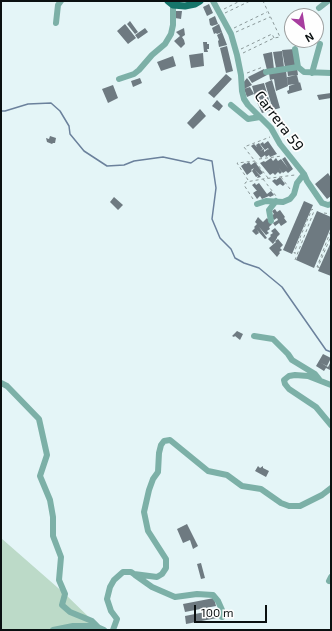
<!DOCTYPE html>
<html>
<head>
<meta charset="utf-8">
<style>
	body { margin:0 }
	#map { position:relative; width:332px; height:631px; overflow:hidden; background:#e4f5f7; font-family:"Exo 2",sans-serif }
	canvas { display:block }
	.frame { position:absolute; inset:0; border:2px solid #0a1011; pointer-events:none }
	.north { position:absolute; left:284px; top:8px; width:40px; height:40px; box-sizing:border-box; background:#fefefe; border:1px solid #9c9f9f; border-radius:50%; rotate:150deg; font-size:11px; font-weight:700; line-height:16px; text-align:center; color:#0a1011 }
	.north::after { content:''; display:block; margin:auto; width:14px; height:18px; background:#a73d9f; clip-path:polygon(50% 0,100% 100%,50% 72%,0 100%) }
	.scale { position:absolute; left:194px; top:605px; width:73px; height:18px; box-sizing:border-box; border:2px solid #0a1011; border-top:0; padding-left:5px; font-size:12px; line-height:14px; white-space:nowrap; color:#0a1011; -webkit-text-stroke:3px #fefefe; paint-order:stroke }
</style>
</head>
<body>
<div id="map">
<canvas width="332" height="631"></canvas>
<div class="frame"></div>
<div class="north">N</div>
<div class="scale">100 m</div>
</div>
<script>
const g = document.querySelector('canvas').getContext('2d');
g.lineJoin = 'round';
function paint(path, color) {
  g.fillStyle = color;
  g.fill(path, 'evenodd');
}
function shape(rows) {
  const path = new Path2D();
  for (const r of rows) {
    path.moveTo(r[0], r[1]);
    for (let i = 2; i < r.length; i += 2) path.lineTo(r[i], r[i + 1]);
  }
  return path;
}
function strokePath(path, color, width, dash) {
  g.strokeStyle = color;
  g.lineWidth = width;
  g.lineCap = dash ? 'butt' : 'round';
  g.setLineDash(dash || []);
  g.stroke(path);
}
function write(font, color, halo, rows, align = 'center') {
  g.font = font + ' "Exo 2",sans-serif';
  g.lineWidth = 3.5;
  g.setLineDash([]);
  g.textBaseline = 'middle';
  g.strokeStyle = halo;
  g.fillStyle = color;
  for (const [text, x, y, turn = 0] of rows) {
    g.save();
    g.translate(x, y);
    g.rotate((+turn || 0) * Math.PI / 180);
    g.textAlign = isNaN(turn) ? turn : align;
    if (halo) g.strokeText(text, 0, 0);
    g.fillText(text, 0, 0);
    g.restore();
  }
}
paint(shape([
	[1,538,65,594,95,623,104,630,1,630]
]), '#bcdac8');
strokePath(shape([
	[1,111,5,111,28,104,51,103,60,111,69,126,70,134,84,151,107,166,124,165,134,161,163,157,191,163,198,158,212,161,216,188,212,219,220,238,231,249,235,258,244,263,259,268,282,287,326,350,331,352]
]), '#6b819c', 1.5);
paint(shape([
	[209,4,213,13,207,16,203,7],
	[175,11,182,11,181,19,175,18],
	[215,16,218,24,212,26,210,25,209,19],
	[130,21,138,32,135,34,127,24],
	[125,24,136,38,128,44,117,31],
	[219,24,222,32,217,34,216,33,214,34,212,28],
	[145,28,148,32,138,39,135,35],
	[184,28,185,35,182,37,184,40,185,44,181,48,174,41,180,36,176,32],
	[222,32,227,45,219,47,218,41,219,40,217,35],
	[203,42,207,42,207,44,209,44,209,49,207,49,208,52,204,52],
	[227,46,233,71,226,73,220,48],
	[295,49,297,65,285,67,282,50],
	[282,51,284,67,276,68,273,52],
	[272,52,274,69,267,70,263,54],
	[203,53,204,66,191,68,189,55],
	[173,56,176,66,161,71,157,62],
	[297,68,298,75,288,76,287,69],
	[264,69,267,75,252,83,248,77],
	[286,71,288,86,276,91,274,79,270,80,269,73],
	[226,74,232,79,214,98,208,93],
	[297,75,299,83,300,82,302,90,288,94,287,91,289,90,289,86,295,84,288,85,287,77],
	[140,78,142,83,133,87,131,81],
	[247,78,252,85,244,89,243,83],
	[272,80,280,108,273,110,265,83],
	[264,83,272,110,262,113,256,100,252,86],
	[113,85,118,98,108,103,102,89],
	[250,87,254,94,247,97,244,89],
	[331,93,331,98,319,100,317,95],
	[217,100,223,106,219,111,212,106],
	[200,109,206,116,193,129,187,123],
	[50,136,56,138,55,143,53,143,52,144,47,142,46,138,49,139],
	[268,141,277,154,270,157,269,155,266,157,265,155,261,158,251,146,254,144,257,147,256,145,259,143,263,149,260,151,259,150,260,151,264,149,264,152,268,149,269,150,268,148,265,150,260,144,263,142,264,144],
	[285,157,293,169,288,173,286,171,283,173,278,167,282,172,280,174,278,172,275,175,273,173,270,175,260,163,264,161,265,162,271,158,273,161,276,158,278,161,281,159,288,168,282,159],
	[249,162,251,165,255,162,263,173,260,175,255,170,261,177,257,178,258,176,256,177,252,171,254,168,251,170,252,171,247,175,241,166,245,163,246,164],
	[328,173,331,178,331,196,327,199,315,184],
	[280,177,285,184,283,186,280,184,277,186,272,181,275,179,276,180],
	[255,183,256,185,259,183,267,194,271,191,274,195,270,197,269,196,262,199,260,196,257,199,253,193,256,191,257,191,252,185],
	[114,197,123,205,118,210,110,202],
	[304,201,313,205,292,254,283,250],
	[275,209,277,212,280,210,285,217,284,218,287,222,281,226,279,223,275,226,273,223,278,220,277,218,274,220,271,216,274,214,272,211],
	[317,211,331,217,331,227,314,268,296,260],
	[258,217,263,222,267,218,272,224,269,227,270,229,267,231,269,233,266,235,259,227,267,238,265,239,257,230,259,233,256,235,252,231,255,228,254,227,257,224,255,222],
	[275,228,280,234,277,237,277,238,273,244,268,239,271,236,270,235,273,233,271,231],
	[278,239,283,245,280,248,282,250,279,252,280,253,277,257,269,248,276,242,275,241],
	[331,242,331,276,318,271],
	[237,331,243,334,240,340,235,336,234,337,232,336],
	[323,354,331,358,327,366,321,363,328,367,331,361,331,369,330,370,326,368,324,371,316,366],
	[258,466,260,468,263,466,263,468,269,471,266,477,255,471],
	[187,524,198,546,193,549,190,540,183,543,177,529],
	[201,563,205,578,201,579,197,564],
	[214,598,216,606,185,612,183,604],
	[215,610,217,618,186,624,185,616]
]), '#6e7a81');
strokePath(shape([
	[224,9,240,1],
	[225,13,250,1],
	[234,28,267,12],
	[236,32,270,17],
	[241,49,272,34,274,38],
	[243,53,274,38,280,37,263,1],
	[247,73,263,67],
	[259,159,282,156],
	[281,177,290,189],
	[268,178,244,147,270,137],
	[263,179,276,196],
	[248,180,237,163,255,161],
	[253,199,244,185,246,182,263,179,295,175],
	[324,213,331,214],
	[296,253,294,253,299,240],
	[295,260,314,211,312,209,299,240,301,240],
	[318,267,317,267,331,230],
	[320,268,318,267,331,236]
]), '#8a9798', 1, [3, 3]);
strokePath(shape([
	[213,1,231,34,237,55,241,75,242,91,244,99,248,105,271,128,280,144,304,174,307,181,322,203,328,205,331,204],
	[319,8,328,1],
	[56,23,58,5,61,1],
	[295,49,298,67],
	[266,72,298,67,304,72,331,73],
	[312,73,320,44],
	[119,79,134,74,139,70,152,55,165,44,171,34,173,25,173,5],
	[231,105,248,119,260,117],
	[257,204,266,201,283,202,290,199,294,194,297,183,304,174],
	[271,221,269,210,276,201],
	[254,336,273,339,288,354,292,360,315,374,319,379],
	[1,383,7,386,39,419,47,455,40,476,50,500,53,517,53,536,61,557,59,580,65,594,62,605,70,612,92,621,98,627],
	[331,385,308,376,295,375,289,376,284,380,285,384,289,389,316,407,331,425],
	[135,575,152,587,175,597,197,594,213,595,218,601,222,610,222,617],
	[329,581,331,577],
	[53,630,73,626,95,626,104,630],
	[113,630,117,619,111,611,107,599,110,587,114,580,123,572,131,572,134,574,157,577,162,574,166,568,166,559,148,531,144,512,149,490,153,479,158,472,159,453,161,445,164,441,170,440,208,471,227,475,242,486,261,489,281,503,289,506,300,506,322,495,331,488]
]), '#7cb0a7', 6);
strokePath(shape([
	[168,1,173,5,185,6,195,4,200,1]
]), '#15756a', 7);
write('15px', '#0a1011', '#fefefe', [
	["Carrera 59",279,121,53]
]);
</script>
</body>
</html>
